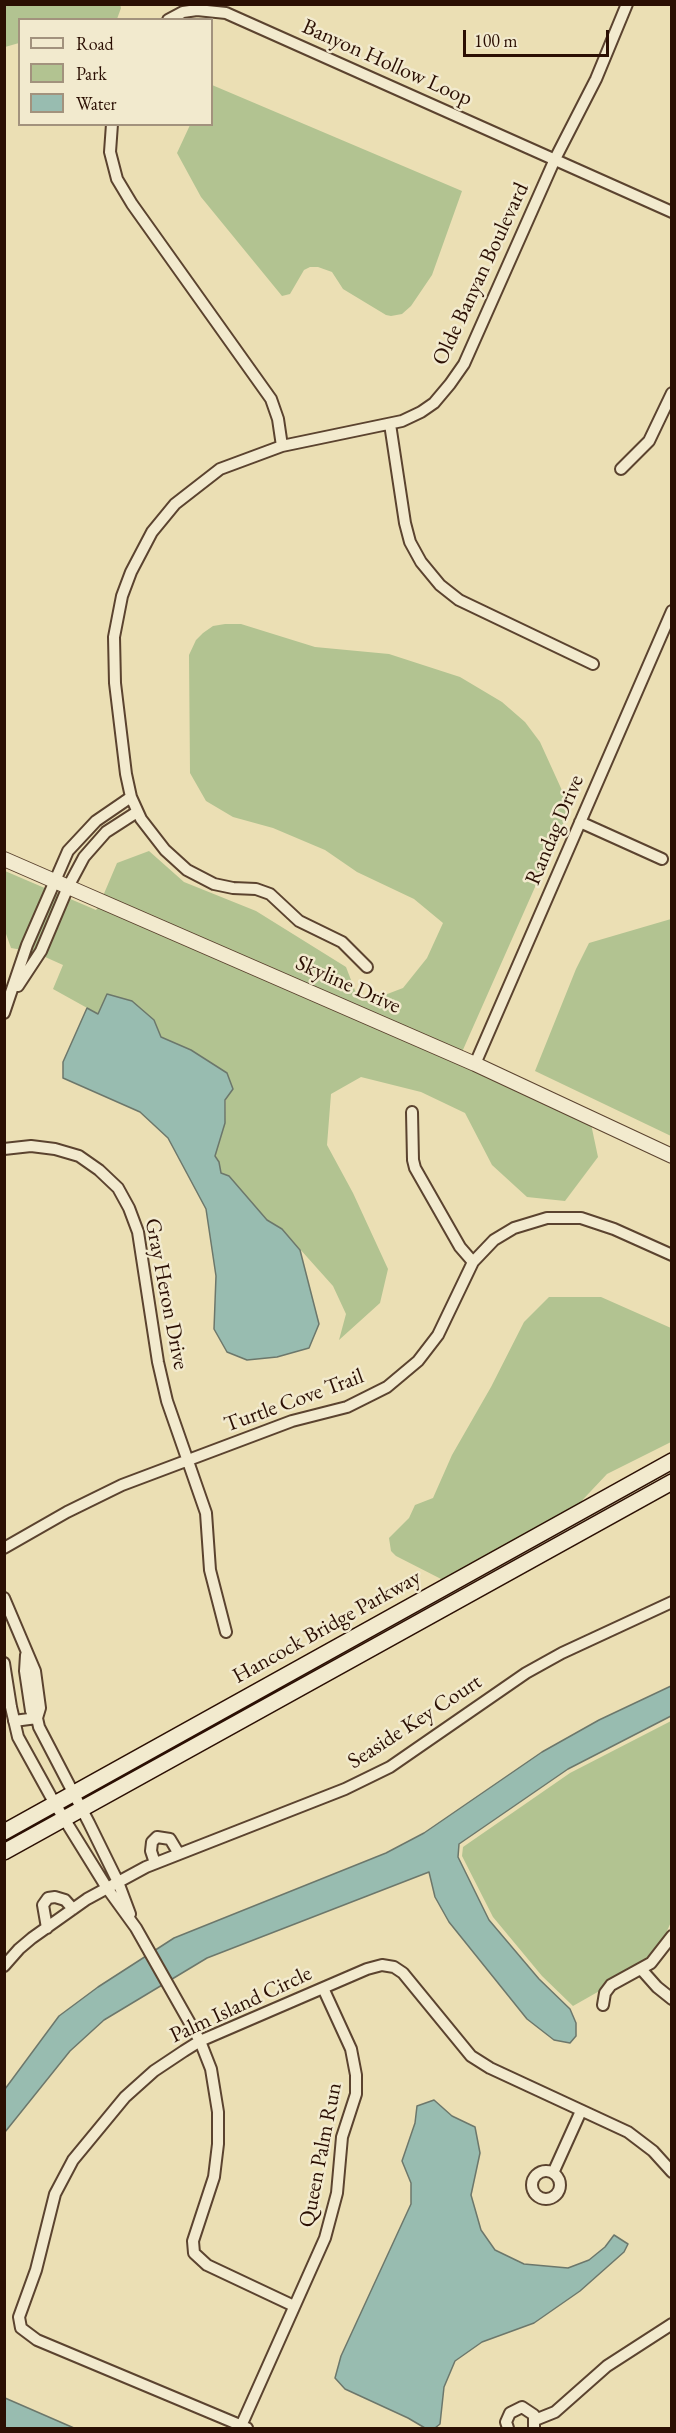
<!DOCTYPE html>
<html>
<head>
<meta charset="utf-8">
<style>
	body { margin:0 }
	#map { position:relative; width:676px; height:2433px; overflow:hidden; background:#ebdfb4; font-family:"EB Garamond",serif }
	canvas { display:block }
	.frame { position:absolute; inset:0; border:6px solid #2b0f03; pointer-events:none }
	.legend { position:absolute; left:18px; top:18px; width:195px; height:108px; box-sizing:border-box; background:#f2eace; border:2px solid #a2927d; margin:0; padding:8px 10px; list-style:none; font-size:18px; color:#2b0f03 }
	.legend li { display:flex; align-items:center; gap:12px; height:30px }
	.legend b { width:30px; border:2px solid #a2927d }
	.scale { position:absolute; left:463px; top:30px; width:146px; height:27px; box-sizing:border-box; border:3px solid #2b0f03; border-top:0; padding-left:8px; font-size:18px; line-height:21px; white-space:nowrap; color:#2b0f03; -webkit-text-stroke:4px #f2eace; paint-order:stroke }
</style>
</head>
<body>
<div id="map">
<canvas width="676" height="2433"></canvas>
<div class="frame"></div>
<ul class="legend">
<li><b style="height:8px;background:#f2eace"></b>Road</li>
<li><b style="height:16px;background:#b2c391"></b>Park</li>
<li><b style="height:16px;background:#98bcb0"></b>Water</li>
</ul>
<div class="scale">100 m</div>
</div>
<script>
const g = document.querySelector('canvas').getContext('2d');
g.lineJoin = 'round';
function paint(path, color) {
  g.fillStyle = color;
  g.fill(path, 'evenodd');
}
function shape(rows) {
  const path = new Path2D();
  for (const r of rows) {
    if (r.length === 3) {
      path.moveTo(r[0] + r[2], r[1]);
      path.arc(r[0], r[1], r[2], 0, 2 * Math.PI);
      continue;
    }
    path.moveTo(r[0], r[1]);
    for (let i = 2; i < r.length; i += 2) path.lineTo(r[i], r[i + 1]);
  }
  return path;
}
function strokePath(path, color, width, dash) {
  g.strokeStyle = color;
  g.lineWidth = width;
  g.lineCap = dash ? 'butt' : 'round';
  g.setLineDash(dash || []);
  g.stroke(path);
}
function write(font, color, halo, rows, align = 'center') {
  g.font = font + ' "EB Garamond",serif';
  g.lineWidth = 5;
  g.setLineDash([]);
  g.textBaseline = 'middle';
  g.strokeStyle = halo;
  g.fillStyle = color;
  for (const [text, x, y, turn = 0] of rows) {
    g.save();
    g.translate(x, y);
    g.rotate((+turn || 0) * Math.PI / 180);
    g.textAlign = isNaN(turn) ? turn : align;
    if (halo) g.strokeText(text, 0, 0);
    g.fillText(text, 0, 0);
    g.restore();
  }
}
paint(shape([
	[120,4,121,8,117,19,20,20,19,43,5,47,5,5],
	[212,85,462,191,432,275,411,306,402,314,391,316,386,315,343,289,332,272,318,267,310,267,304,270,290,294,282,296,201,197,177,153,190,125,212,124],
	[225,624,241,624,315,647,389,654,460,677,502,702,525,722,540,742,570,808,462,1052,103,896,117,863,149,851,184,882,256,911,346,967,356,993,369,1001,403,988,427,958,443,923,414,899,357,872,325,850,273,828,233,817,206,801,190,773,189,655,196,640,203,633,213,626],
	[5,871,96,910,99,906,473,1069,591,1124,598,1157,565,1201,527,1197,492,1165,465,1113,421,1092,361,1077,331,1094,327,1145,353,1193,388,1269,380,1303,339,1340,346,1314,333,1286,282,1229,267,1220,229,1177,221,1173,215,1156,225,1123,227,1073,191,1050,161,1037,154,1020,98,1014,53,989,63,965,34,952,11,948,5,931],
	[671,919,672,919,671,1136,535,1071,576,969,589,943],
	[549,1297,601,1297,671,1328,671,1442,607,1474,574,1509,445,1581,396,1556,391,1551,389,1538,409,1518,415,1505,433,1498,452,1455,491,1387,524,1322],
	[671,1721,671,1922,654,1960,573,2006,542,1976,493,1917,462,1856,463,1847,570,1773]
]), '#b2c391');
const water = shape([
	[107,994,132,1001,154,1020,161,1037,191,1050,227,1073,233,1089,225,1100,225,1123,215,1156,219,1162,221,1173,229,1176,267,1220,282,1229,300,1250,319,1324,309,1348,277,1357,247,1360,227,1352,214,1329,216,1276,206,1209,168,1138,140,1112,63,1078,63,1062,87,1008,98,1014,107,994],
	[671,1686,671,1716,568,1769,459,1844,458,1857,489,1920,539,1979,570,2009,576,2023,576,2036,570,2043,554,2040,527,2019,449,1922,435,1897,429,1872,207,1958,104,2020,70,2051,5,2132,5,2089,59,2016,98,1987,174,1938,386,1853,424,1833,542,1752,599,1720,671,1686],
	[434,2100,452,2116,475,2127,480,2153,471,2195,481,2230,495,2250,524,2264,568,2268,589,2260,605,2247,614,2235,628,2244,624,2252,580,2291,534,2323,482,2342,455,2361,444,2387,440,2424,435,2428,425,2428,408,2418,345,2389,335,2378,341,2356,411,2204,411,2183,402,2161,415,2123,417,2106,434,2100],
	[4,2398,5,2398,74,2428,5,2428,4,2398]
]);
paint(water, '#98bcb0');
strokePath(water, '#6c776b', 1.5);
const minor = shape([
	[168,20,183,12,197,10,226,13,672,212],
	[112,124,110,152,117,179,132,204,271,399,278,419,282,446],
	[390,424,405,523,410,542,421,562,440,585,459,600,593,664],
	[621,469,649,441,672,393],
	[580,822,662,859],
	[367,967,342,942,299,921,270,894,256,889,233,888,214,884,187,870,165,850,141,819,131,797,126,774,115,683,114,637,122,596,131,572,152,532,175,504,220,469,282,446,402,421,421,412,434,403,450,384,464,364,555,159,596,79,627,4],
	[18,986,41,951,68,887,84,857,106,832,137,812],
	[4,1013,27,945,68,851,96,821,131,797],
	[475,1064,672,611],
	[412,1112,413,1160,415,1168,460,1247,473,1262],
	[4,1149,31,1146,55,1149,79,1156,99,1170,118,1188,129,1208,138,1232,158,1362,167,1401,206,1513,210,1570,226,1632],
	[4,1548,67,1512,122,1485,292,1421,347,1407,387,1387,418,1361,438,1335,473,1262,494,1240,514,1228,547,1218,581,1218,614,1229,672,1255],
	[4,1598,35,1671,40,1708,37,1718,39,1727,89,1823,118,1882,130,1914],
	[26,1655,25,1671,31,1711,37,1718],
	[4,1663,11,1707,18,1737,55,1804,107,1888,136,1928,200,2041,211,2069,218,2112,218,2144,214,2177,193,2241,194,2253,207,2265,294,2306],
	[14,1721,37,1718],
	[155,1863,151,1851,152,1842,157,1837,170,1839,179,1854],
	[47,1928,43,1905,48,1898,55,1897,65,1900,73,1909],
	[4,1966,19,1949,32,1938,87,1899,146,1867,345,1789,390,1767,526,1673,562,1653,672,1602],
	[641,1969,657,1987,672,1999],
	[603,2005,605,1993,611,1985,651,1963,672,1936],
	[546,2185,14],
	[553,2173,581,2111],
	[535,2420,555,2412,607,2366,672,2324],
	[241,2426,325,2238,337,2193,342,2137,356,2094,356,2075,351,2049,323,1988],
	[247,2428,37,2340,21,2328,19,2317,36,2270,55,2194,73,2160,125,2097,154,2071,184,2051,200,2041,367,1969,382,1965,394,1967,403,1973,471,2056,490,2068,628,2132,653,2151,672,2172],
	[508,2428,506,2422,510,2413,522,2407,534,2415,534,2428]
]);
const tertiary = shape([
	[4,859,475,1064,672,1156]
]);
const secondary = shape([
	[4,1832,672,1461],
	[4,1852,672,1482]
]);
strokePath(minor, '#5b432f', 14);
strokePath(tertiary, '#5b432f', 16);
strokePath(secondary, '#2b0f03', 18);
strokePath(minor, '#f2eace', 10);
strokePath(tertiary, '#f2eace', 14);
strokePath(secondary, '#f2eace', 15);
write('22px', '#2b0f03', '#f2eace', [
	["Banyon Hollow Loop",387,63,24],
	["Olde Banyan Boulevard",481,274,-65],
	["Randag Drive",555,830,-67],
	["Skyline Drive",348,985,24],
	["Gray Heron Drive",166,1294,79],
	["Turtle Cove Trail",294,1401,-20],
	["Hancock Bridge Parkway",327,1627,-29],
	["Seaside Key Court",415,1722,-33],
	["Palm Island Circle",241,2005,-25],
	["Queen Palm Run",321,2155,-79]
]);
</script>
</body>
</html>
